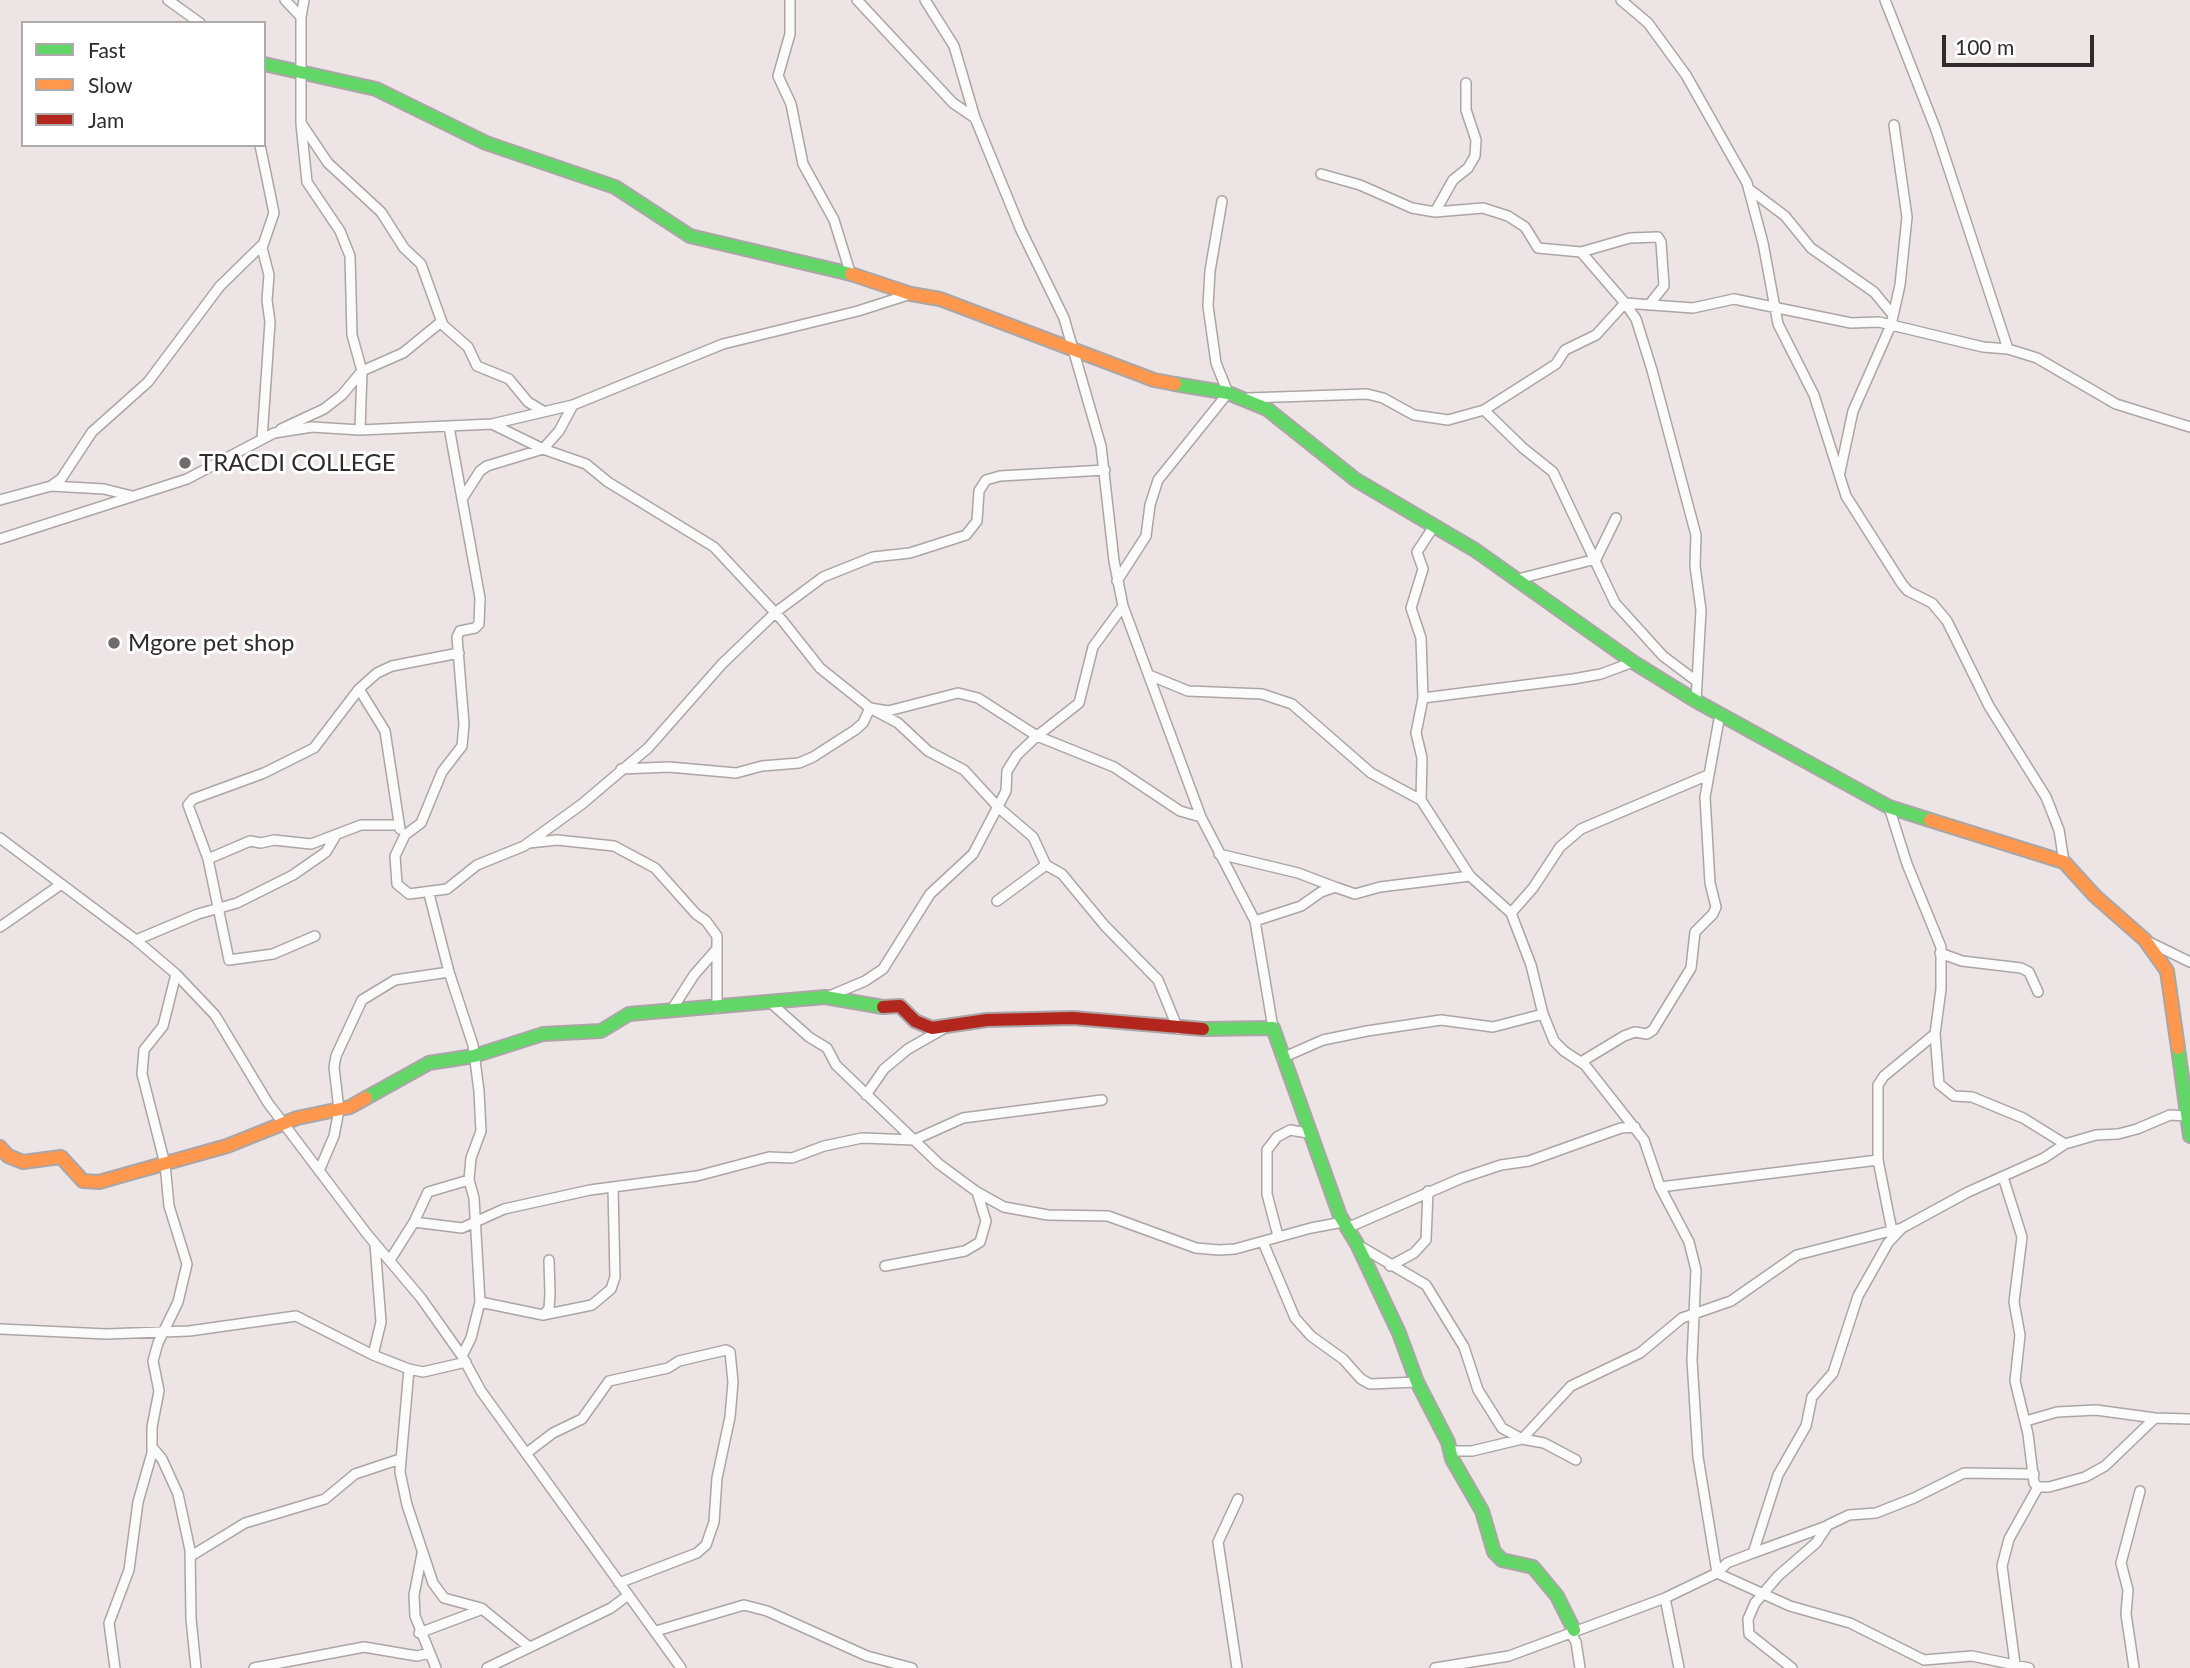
<!DOCTYPE html>
<html>
<head>
<meta charset="utf-8">
<style>
	body { margin:0 }
	#map { position:relative; width:2190px; height:1668px; overflow:hidden; background:#ece4e5; font-family:Lato,sans-serif }
	canvas { display:block }
	.legend { position:absolute; left:21px; top:21px; width:245px; height:126px; box-sizing:border-box; background:#fff; border:2px solid #acaaab; margin:0; padding:9px 12px; list-style:none; font-size:21px; color:#302a2c }
	.legend li { display:flex; align-items:center; gap:14px; height:35px }
	.legend b { width:35px; border:2px solid #acaaab }
	.scale { position:absolute; left:1942px; top:35px; width:152px; height:32px; box-sizing:border-box; border:4px solid #302a2c; border-top:0; padding-left:9px; font-size:21px; line-height:24px; white-space:nowrap; color:#302a2c; -webkit-text-stroke:5px #fff; paint-order:stroke }
</style>
</head>
<body>
<div id="map">
<canvas width="2190" height="1668"></canvas>
<ul class="legend">
<li><b style="height:9px;background:#63d668"></b>Fast</li>
<li><b style="height:9px;background:#ff974d"></b>Slow</li>
<li><b style="height:9px;background:#b3261e"></b>Jam</li>
</ul>
<div class="scale">100 m</div>
</div>
<script>
const g = document.querySelector('canvas').getContext('2d');
g.lineJoin = 'round';
function shape(rows) {
  const path = new Path2D();
  for (const r of rows) {
    path.moveTo(r[0], r[1]);
    for (let i = 2; i < r.length; i += 2) path.lineTo(r[i], r[i + 1]);
  }
  return path;
}
function strokePath(path, color, width, dash) {
  g.strokeStyle = color;
  g.lineWidth = width;
  g.lineCap = dash ? 'butt' : 'round';
  g.setLineDash(dash || []);
  g.stroke(path);
}
function write(font, color, halo, rows, align = 'center') {
  g.font = font + ' Lato,sans-serif';
  g.lineWidth = 6;
  g.setLineDash([]);
  g.textBaseline = 'middle';
  g.strokeStyle = halo;
  g.fillStyle = color;
  for (const [text, x, y, turn = 0] of rows) {
    g.save();
    g.translate(x, y);
    g.rotate((+turn || 0) * Math.PI / 180);
    g.textAlign = isNaN(turn) ? turn : align;
    if (halo) g.strokeText(text, 0, 0);
    g.fillText(text, 0, 0);
    g.restore();
  }
}
const street = shape([
	[168,0,200,23],
	[285,0,301,17],
	[304,0,301,17,301,123,328,163,381,212,404,248,421,264,443,325,468,347,477,366,509,379,528,402,543,411],
	[790,0,790,34,778,76,791,104,803,164,834,220,851,275],
	[857,0,953,103,975,118],
	[925,0,954,46,975,118,1020,228,1064,318,1101,446,1114,561,1123,606,1201,817,1255,921,1273,1028],
	[1621,0,1648,23,1686,75,1747,183,1763,243,1778,324,1814,395,1846,496,1902,584,1908,591,1932,603,1947,621,1989,706,2046,797,2059,830,2064,862],
	[1885,0,1936,130,2008,349],
	[301,124,307,182,340,231,350,256,352,335,362,371,360,430],
	[260,145,274,213,262,248,269,275,267,300,270,322,262,439],
	[1321,174,1360,185,1412,208,1435,212,1483,208,1508,216,1525,227,1538,248,1581,252,1625,303,1693,308,1734,299,1851,323,1879,322,1983,347,2008,349,2037,358,2116,404,2190,427],
	[1749,189,1785,216,1811,248,1874,292,1893,315],
	[1435,212,1453,180,1468,168,1475,156,1476,140,1466,110,1466,83],
	[1581,252,1630,238,1658,237,1661,242,1664,286,1649,305],
	[1248,398,1367,394,1383,398,1414,415,1448,420,1484,410,1542,373,1556,364,1565,350,1596,335,1625,303,1636,319,1652,370,1696,535,1695,566,1701,610,1696,701],
	[1484,410,1523,448,1553,472,1615,603,1663,656,1695,680],
	[492,424,543,449,586,464,608,482,714,547,782,620,820,668,870,708,888,711,958,693,978,698,1037,736,1114,767,1180,811,1201,817],
	[449,427,480,598,479,624,475,628,460,631,457,637,464,724,462,746,442,772,421,823,405,835,395,856,397,884,409,894,447,889,477,865,524,846,582,804,648,748,722,664,776,612,823,577,873,557,910,553,966,535,977,521,979,491,986,480,1000,476,1105,470],
	[281,429,324,409,342,395,362,371,403,353,441,322],
	[1840,472,1853,411,1891,325,1900,285,1907,217,1894,125],
	[51,486,104,489,132,496],
	[462,499,480,471,487,466,543,449,559,431,573,405],
	[0,500,51,486,61,479,92,432,148,382,220,286,263,244],
	[1434,526,1417,552,1423,569,1411,608,1421,638,1423,698,1573,679,1601,674,1633,662],
	[0,539,187,479,274,433,312,427,360,430,492,424,573,405,723,344,858,311,911,294],
	[1518,579,1596,559,1616,518],
	[1117,581,1146,536,1150,505,1158,480,1228,393,1216,363,1208,306,1210,271,1222,201],
	[1149,675,1188,691,1262,694,1292,704,1371,773,1421,800],
	[359,689,385,731,400,829],
	[1423,698,1416,733,1422,758,1421,800,1470,876,1511,913],
	[621,769,669,767,736,773,762,766,799,763,813,757,855,730,863,723,870,708,898,723,928,751,964,770,999,808,1033,837,1046,865,1062,874,1105,926,1158,980,1178,1029],
	[1708,775,1581,829,1560,847,1533,888,1511,913,1531,965,1543,1014,1554,1041,1564,1051,1585,1065,1644,1140,1660,1187,1689,1242,1696,1270,1692,1360,1698,1457,1717,1573],
	[1889,807,1907,864,1941,947,1941,989,1935,1034,1939,1084,1954,1096,1972,1097,2023,1118,2065,1144],
	[0,838,136,940,176,974,215,1015,268,1103,367,1234,421,1298,462,1356,481,1391,681,1668],
	[529,843,557,840,614,846,655,868,696,914,706,921,717,936,717,1008],
	[1219,854,1298,873,1335,887],
	[208,859,250,841,261,843,274,840,311,844,361,825,398,825],
	[429,894,449,972,473,1045,479,1091,481,1131,471,1158,469,1180,474,1198,480,1302,471,1338,462,1356],
	[997,901,1046,865],
	[1255,921,1301,906,1321,892,1335,887,1355,894,1380,887,1470,876],
	[0,927,60,885],
	[315,936,273,954,229,960,208,859,188,805,193,799,264,773,314,748,359,689,377,673,392,666,459,653],
	[136,940,198,914,237,903,293,875,326,852,335,837],
	[2147,941,2190,962],
	[1940,953,1962,961,2021,968,2029,972,2038,992],
	[827,997,865,981,883,969,930,894,973,854,1006,791,1007,771,1017,755,1037,736,1079,703,1093,647,1123,606],
	[771,1003,809,1037,827,1048,836,1065,939,1164,977,1192,1004,1207,1048,1215,1108,1216,1196,1248,1219,1250,1235,1249,1311,1228,1343,1222],
	[671,1011,694,975,715,951],
	[1282,1058,1323,1040,1367,1031,1441,1020,1493,1027,1543,1014],
	[1581,1062,1624,1036,1635,1032,1647,1034,1653,1030,1691,968,1695,932,1713,914,1716,907,1710,883,1705,797,1720,714],
	[866,1095,884,1069,908,1049,943,1029],
	[319,1171,334,1136,339,1110,334,1067,336,1056,362,1000,395,980,449,972],
	[2003,1177,2022,1237,2014,1302,2020,1335,2015,1381,2028,1434,2034,1483,2038,1487,2049,1487,2085,1477,2105,1466,2155,1418],
	[1660,1187,1878,1160],
	[414,1222,462,1228,504,1209,590,1190,697,1176,769,1157,792,1158,824,1146,862,1138,914,1140,963,1118,1102,1100],
	[1347,1228,1462,1178,1501,1165,1529,1161,1621,1128,1635,1127],
	[1892,1231,1878,1160,1878,1085,1884,1076,1935,1034],
	[1278,1236,1267,1194,1267,1150,1277,1137,1290,1130,1308,1133],
	[1263,1242,1295,1318,1311,1336,1343,1359,1361,1379,1370,1384,1417,1382],
	[1358,1245,1426,1285,1464,1347,1478,1390,1502,1428,1522,1439,1544,1443,1576,1460],
	[390,1260,414,1222,428,1192,469,1180],
	[885,1266,965,1251,980,1242,986,1221,977,1192],
	[1390,1266,1414,1253,1426,1240,1428,1191],
	[480,1302,543,1315,549,1309,550,1294,549,1260],
	[543,1315,592,1305,611,1289,615,1277,613,1187],
	[0,1329,106,1334,189,1331,296,1316,373,1355,409,1369,423,1372,466,1362],
	[373,1355,381,1322,375,1244],
	[409,1369,400,1472,407,1505,433,1583,444,1598,481,1608,528,1646],
	[2026,1421,2057,1412,2096,1410,2155,1418,2190,1419],
	[152,1447,162,1459,178,1494,190,1550,191,1619,196,1668],
	[1452,1451,1472,1451,1522,1439,1571,1386,1640,1353,1682,1318,1731,1301,1797,1255,1902,1228,1968,1192,2044,1158,2065,1144,2096,1135,2118,1134,2137,1129,2170,1115,2186,1116],
	[528,1452,553,1433,582,1419,609,1381,668,1368,679,1361,726,1350,730,1352,733,1382,730,1417,717,1478,714,1522,706,1545,697,1553,619,1583],
	[1753,1553,1827,1526],
	[422,1554,414,1595,415,1616,436,1668],
	[191,1556,245,1523,325,1499,355,1474,400,1459],
	[1717,1573,1727,1563,1753,1553,1778,1475,1806,1426,1812,1397,1833,1373,1858,1296,1888,1243,1902,1228],
	[1665,1598,1679,1668],
	[656,1631,744,1605,767,1611,867,1656,912,1668],
	[1570,1632,1576,1642,1580,1668],
	[419,1633,483,1609],
	[2015,1664,2002,1566,2009,1539,2038,1487],
	[115,1668,109,1623,129,1570,138,1502,152,1453,152,1427,159,1391,153,1361,158,1343,178,1302,187,1264,169,1206,165,1164,142,1074,144,1050,163,1026,176,974],
	[254,1668,364,1647,417,1656,430,1653],
	[487,1668,611,1608,627,1596],
	[1237,1668,1218,1542,1238,1499],
	[1435,1668,1509,1656,1665,1598,1717,1573,1790,1606,1850,1623,1924,1660,1972,1656,2029,1668],
	[1792,1668,1749,1634,1748,1619,1755,1603,1778,1576,1816,1543,1828,1525,1849,1515,1876,1513,1914,1498,1964,1473,2034,1474],
	[2134,1668,2126,1614,2128,1590,2121,1563,2140,1491]
]);
const fast = shape([
	[264,64,376,89,486,143,615,187,690,236,851,274],
	[1175,384,1228,393,1267,409,1356,480,1475,550,1633,662,1696,701,1889,807,1930,820],
	[1203,1029,1273,1028,1340,1216,1357,1244,1399,1333,1417,1382,1448,1442,1452,1459,1482,1511,1494,1552,1502,1560,1533,1567,1557,1596,1574,1630],
	[2178,1048,2190,1136],
	[366,1098,429,1063,474,1056,543,1034,601,1031,629,1014,825,997,883,1007]
]);
const slow = shape([
	[851,274,911,294,940,299,1154,380,1175,384],
	[1930,820,2064,862,2095,896,2145,940,2167,971,2178,1048],
	[0,1147,8,1156,23,1162,61,1157,83,1181,99,1182,227,1146,297,1118,350,1107,366,1098]
]);
const jam = shape([
	[883,1007,900,1006,915,1021,932,1028,987,1020,1073,1018,1203,1029]
]);
strokePath(street, '#aba5a6', 12);
strokePath(fast, '#aba5a6', 16);
strokePath(slow, '#aba5a6', 16);
strokePath(jam, '#aba5a6', 16);
strokePath(street, '#fcfbfb', 9);
strokePath(fast, '#63d668', 12);
strokePath(slow, '#ff974d', 12);
strokePath(jam, '#b3261e', 12);
for (const [x, y, r, color] of [
	[185,463,7,"#726b6d"],
	[114,643,7,"#726b6d"]
]) {
  const dot = new Path2D();
  dot.arc(x, y, r, 0, 2 * Math.PI);
  g.fillStyle = color;
  g.fill(dot);
  strokePath(dot, '#fff', 2.5);
}
write('24px', '#302a2c', '#fff', [
	["TRACDI COLLEGE",199,463],
	["Mgore pet shop",128,643]
], 'left');
</script>
</body>
</html>
